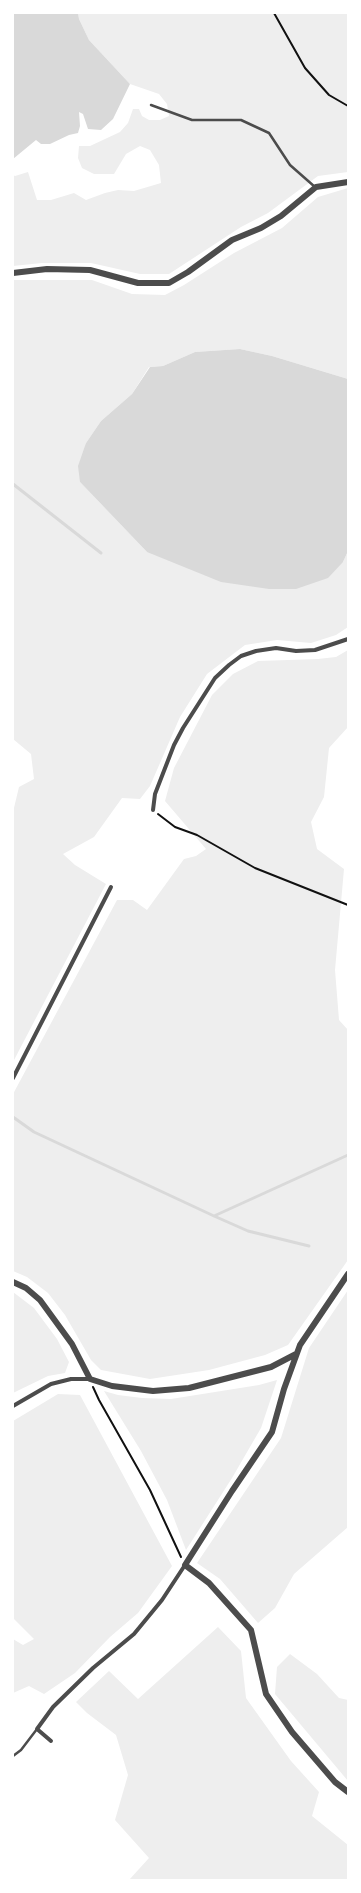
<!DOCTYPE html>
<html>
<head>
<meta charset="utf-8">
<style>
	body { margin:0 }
	#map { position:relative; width:361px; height:1893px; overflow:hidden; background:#fff; font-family:Commissioner,sans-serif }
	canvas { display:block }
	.frame { position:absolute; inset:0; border:14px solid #fff; pointer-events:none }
</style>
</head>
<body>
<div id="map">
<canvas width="361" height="1893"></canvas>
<div class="frame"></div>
</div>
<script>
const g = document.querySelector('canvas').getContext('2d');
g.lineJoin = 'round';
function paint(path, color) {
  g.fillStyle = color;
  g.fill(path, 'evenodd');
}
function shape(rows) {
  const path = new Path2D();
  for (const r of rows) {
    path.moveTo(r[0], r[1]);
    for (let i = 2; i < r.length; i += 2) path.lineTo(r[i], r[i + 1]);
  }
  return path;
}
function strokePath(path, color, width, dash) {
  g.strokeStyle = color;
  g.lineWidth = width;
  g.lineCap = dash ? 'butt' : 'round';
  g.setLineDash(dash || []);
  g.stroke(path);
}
paint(shape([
	[78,13,348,13,348,172,318,176,268,213,241,227,169,274,140,274,91,263,42,263,13,266,13,175,15,176,28,172,37,200,51,200,74,193,86,200,105,193,118,190,134,191,161,183,159,165,150,150,140,146,126,154,114,174,94,174,82,168,78,158,79,146,90,146,120,132,128,123,133,109,139,109,142,116,149,120,160,120,169,116,167,104,159,94,130,84,89,40,79,19],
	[348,188,348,379,272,356,240,349,195,352,163,366,149,367,132,394,101,421,86,443,80,482,147,552,343,562,348,551,348,627,336,635,311,643,277,640,245,645,207,674,180,717,150,786,140,799,122,798,94,837,63,854,75,865,106,884,13,1062,13,812,19,787,34,779,31,754,13,739,13,280,92,280,132,294,165,295,184,285,234,253,282,228,318,197],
	[348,650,348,727,329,748,324,797,311,822,317,849,344,869,335,970,339,1020,348,1030,348,1260,288,1345,265,1355,209,1370,150,1379,101,1370,91,1360,65,1315,48,1293,27,1277,13,1271,13,1094,117,900,133,900,147,910,184,859,196,856,206,849,165,801,174,768,212,695,233,674,258,661,318,659,336,657],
	[348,1290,348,1527,294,1574,275,1608,258,1623,220,1579,197,1563,281,1438,309,1348],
	[13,1292,34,1308,57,1339,69,1362,65,1373,48,1376,13,1393],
	[277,1380,261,1428,232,1478,186,1550,167,1500,141,1451,104,1391,118,1395,142,1398,171,1399,259,1385],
	[58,1394,80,1395,172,1566,138,1613,110,1637,75,1673,44,1694,29,1686,13,1693,13,1639,23,1645,34,1639,13,1618,13,1421],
	[218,1627,241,1651,246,1698,291,1761,319,1792,312,1816,348,1845,348,1880,129,1880,149,1858,115,1820,128,1775,116,1735,87,1713,76,1702,109,1671,138,1699],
	[290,1654,317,1674,339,1698,348,1700,348,1781,275,1694,277,1667]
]), '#eee');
paint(shape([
	[13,13,78,13,79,19,89,40,130,84,113,119,101,130,88,129,83,114,79,112,80,126,78,133,69,135,50,144,41,144,36,140,13,159],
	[240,349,272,356,348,379,348,551,343,562,328,578,296,589,269,589,221,582,147,552,80,482,78,466,86,443,101,421,132,394,150,367,163,366,195,352]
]), '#d9d9d9');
strokePath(shape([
	[13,484,101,553],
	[13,1117,34,1132,214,1216,248,1231,309,1246],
	[214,1216,348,1155]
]), '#d9d9d9', 3);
strokePath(shape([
	[274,13,305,68,329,95,348,106],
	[158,814,175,827,197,835,255,868,348,905],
	[93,1387,99,1400,150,1490,181,1557]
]), '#111', 2);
strokePath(shape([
	[151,105,192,120,241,120,269,133,290,165,315,187],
	[13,1756,21,1750,37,1729]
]), '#4c4c4c', 2.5);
strokePath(shape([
	[153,810,155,794,174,745,183,728,215,678,229,665,241,656,256,651,276,648,296,651,315,650,348,639],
	[13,1078,111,887],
	[13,1406,51,1384,71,1379,90,1379],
	[51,1741,37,1729,53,1707,93,1668,134,1634,162,1600,185,1565]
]), '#4c4c4c', 4);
strokePath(shape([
	[13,273,47,269,90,270,138,283,169,283,188,272,232,240,261,228,281,216,316,187,348,182],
	[348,1274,300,1345,284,1389,272,1432,232,1491,185,1565,209,1583,251,1630,266,1694,292,1732,335,1782,348,1792],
	[13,1282,26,1288,40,1300,72,1344,90,1379,112,1386,153,1391,189,1388,271,1367,296,1354]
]), '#4c4c4c', 6);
</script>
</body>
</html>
